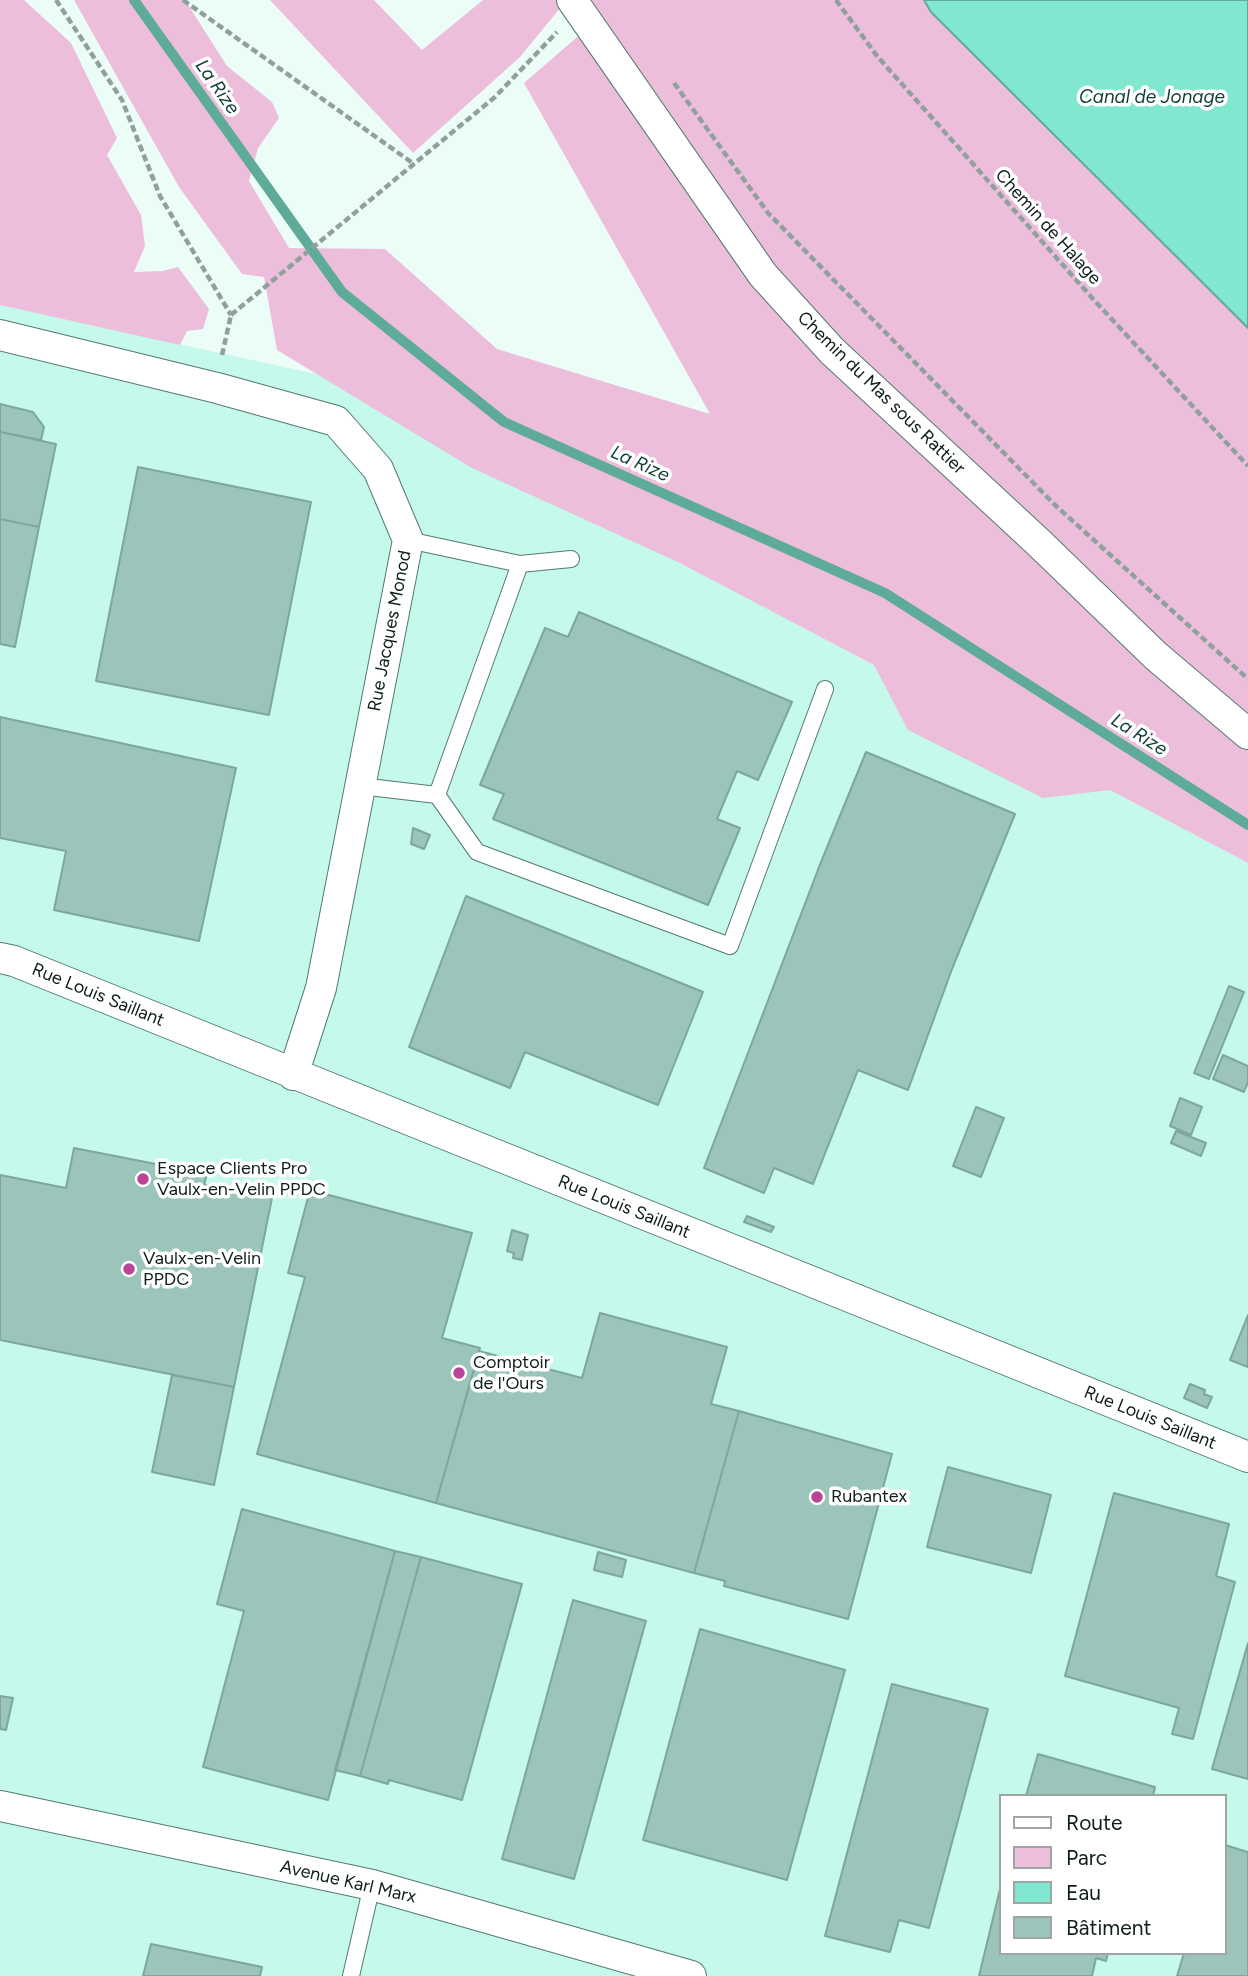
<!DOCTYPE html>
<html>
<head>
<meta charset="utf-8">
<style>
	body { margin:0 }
	#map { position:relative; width:1248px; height:1976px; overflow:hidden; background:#ecfdf8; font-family:Figtree,sans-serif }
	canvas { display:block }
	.legend { position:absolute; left:999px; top:1794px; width:228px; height:161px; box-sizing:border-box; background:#fff; border:2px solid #9fa5a3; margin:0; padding:9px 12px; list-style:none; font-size:21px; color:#0e1e1a }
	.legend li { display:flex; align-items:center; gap:14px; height:35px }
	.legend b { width:35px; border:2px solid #9fa5a3 }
</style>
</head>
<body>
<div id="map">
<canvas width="1248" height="1976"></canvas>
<ul class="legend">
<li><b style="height:9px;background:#fff"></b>Route</li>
<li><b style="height:19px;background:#ecbedb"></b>Parc</li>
<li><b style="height:19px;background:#81e7d0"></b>Eau</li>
<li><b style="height:19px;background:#9bc4ba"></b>Bâtiment</li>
</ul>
</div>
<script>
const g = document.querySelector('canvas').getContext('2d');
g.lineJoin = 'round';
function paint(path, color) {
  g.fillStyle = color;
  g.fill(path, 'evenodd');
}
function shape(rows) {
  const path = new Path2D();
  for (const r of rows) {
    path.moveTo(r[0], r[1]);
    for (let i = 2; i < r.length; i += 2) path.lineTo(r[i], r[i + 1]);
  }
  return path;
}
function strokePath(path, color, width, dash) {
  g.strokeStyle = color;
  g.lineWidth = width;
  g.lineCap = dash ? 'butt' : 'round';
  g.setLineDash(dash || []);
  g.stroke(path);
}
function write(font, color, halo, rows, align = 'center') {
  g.font = font + ' Figtree,sans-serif';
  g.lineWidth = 7;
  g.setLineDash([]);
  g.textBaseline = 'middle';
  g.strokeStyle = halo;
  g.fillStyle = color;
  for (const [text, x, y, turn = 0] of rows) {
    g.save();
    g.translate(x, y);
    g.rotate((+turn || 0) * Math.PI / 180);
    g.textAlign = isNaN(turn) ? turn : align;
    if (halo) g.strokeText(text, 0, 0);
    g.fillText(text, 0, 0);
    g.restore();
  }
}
paint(shape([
	[0,305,330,377,1248,863,1248,1976,0,1976],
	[1001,1796,1225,1796,1225,1953,1001,1953]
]), '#c4f9eb');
paint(shape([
	[0,0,24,0,71,43,117,138,107,155,141,215,145,246,134,272,163,271,178,267,209,309,203,329,187,331,180,345,0,305],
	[74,0,185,0,227,66,272,102,279,118,258,148,249,181,289,248,385,249,497,349,710,414,524,83,590,26,572,0,924,0,931,12,1248,328,1248,863,1110,790,1043,798,908,730,874,665,680,563,472,468,277,350,264,277,242,274,179,187],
	[270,0,374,0,422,50,483,0,556,0,561,7,520,57,413,153]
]), '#ecbedb');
const water = shape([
	[924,0,1248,0,1248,328,931,12,924,0]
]);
paint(water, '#81e7d0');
strokePath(water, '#5eab99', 2);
strokePath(shape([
	[134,0,342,292,504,422,885,593,1248,825]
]), '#5eab99', 10);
const building = shape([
	[0,404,33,412,44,427,41,440,0,432,0,404],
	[0,432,56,444,39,527,0,519,0,432],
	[138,467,311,502,269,715,96,681,138,467],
	[0,519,39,527,15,647,0,644,0,519],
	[579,612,792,702,758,780,737,771,717,819,740,828,708,905,493,819,504,794,480,785,545,628,568,637,579,612],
	[0,717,236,768,199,941,54,910,66,851,0,838,0,717],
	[866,752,1015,814,952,969,908,1090,858,1070,813,1184,774,1168,764,1193,704,1168,819,867,866,752],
	[413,828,430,835,424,849,411,844,413,828],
	[466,896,703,992,658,1105,525,1052,510,1088,409,1047,466,896],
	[1229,986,1244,992,1209,1079,1194,1073,1229,986],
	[1223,1055,1248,1066,1248,1082,1244,1092,1213,1079,1223,1055],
	[1180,1098,1202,1107,1191,1135,1170,1126,1180,1098],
	[976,1107,1004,1118,981,1177,953,1166,976,1107],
	[1176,1131,1206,1143,1201,1156,1171,1143,1176,1131],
	[74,1148,207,1174,204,1185,272,1198,234,1387,0,1340,0,1175,66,1188,74,1148],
	[310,1190,472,1233,442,1338,480,1348,436,1503,257,1454,305,1277,288,1273,310,1190],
	[747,1216,774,1227,771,1232,744,1222,747,1216],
	[512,1230,528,1235,522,1260,513,1258,514,1253,507,1251,512,1230],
	[600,1313,727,1347,711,1404,739,1411,694,1573,436,1503,479,1351,582,1378,600,1313],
	[1248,1315,1248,1367,1230,1360,1248,1315],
	[172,1375,234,1387,214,1485,152,1472,172,1375],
	[1190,1384,1205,1390,1204,1394,1212,1397,1207,1408,1184,1398,1190,1384],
	[739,1411,892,1454,848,1619,724,1586,725,1581,694,1573,739,1411],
	[948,1467,1051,1495,1031,1573,927,1547,948,1467],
	[1114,1493,1229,1524,1216,1576,1235,1582,1193,1739,1172,1734,1179,1708,1065,1676,1114,1493],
	[242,1509,395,1551,328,1800,203,1767,244,1611,217,1604,242,1509],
	[395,1551,421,1557,360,1776,335,1770,395,1551],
	[598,1552,626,1560,622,1577,594,1570,598,1552],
	[421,1557,522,1584,462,1800,389,1780,388,1784,360,1776,421,1557],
	[573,1600,646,1621,574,1879,502,1859,573,1600],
	[700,1629,845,1670,787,1880,643,1840,700,1629],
	[1248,1643,1248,1779,1212,1769,1248,1643],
	[892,1684,988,1709,929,1928,899,1920,890,1952,825,1936,892,1684],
	[0,1696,13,1698,6,1730,0,1729,0,1696],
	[1038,1754,1155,1787,1153,1796,1026,1796,1038,1754],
	[1225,1845,1248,1852,1248,1976,1177,1976,1184,1953,1225,1953,1225,1845],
	[1001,1885,1001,1953,1108,1953,1106,1961,1096,1958,1092,1976,979,1976,1001,1885],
	[151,1944,262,1967,260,1976,143,1976,151,1944]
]);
paint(building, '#9bc4ba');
strokePath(building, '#7ea79c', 2);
const service = shape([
	[520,564,571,559],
	[360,786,437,795,520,564,408,540],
	[437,795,477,852,730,946,825,689],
	[351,1976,372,1885]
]);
const minor = shape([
	[572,0,763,275,832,351,1038,542,1156,656,1248,734],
	[0,335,217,388,336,421,378,469,408,540,321,988,293,1075],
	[0,958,14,961,1248,1457],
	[0,1806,372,1885,691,1976]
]);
strokePath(service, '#537a71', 18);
strokePath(minor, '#537a71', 32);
strokePath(shape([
	[56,0,122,100,160,196,231,315],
	[183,0,414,164],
	[836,0,877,56,1094,300,1248,466],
	[674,83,768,213,1055,505,1248,679],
	[231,315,495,97,557,32],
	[222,355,231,315]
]), '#90a09c', 4.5, [7, 3.5]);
strokePath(service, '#fff', 16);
strokePath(minor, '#fff', 30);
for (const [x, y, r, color] of [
	[143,1179,7,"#b49"],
	[129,1269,7,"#b49"],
	[459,1373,7,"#b49"],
	[817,1497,7,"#b49"]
]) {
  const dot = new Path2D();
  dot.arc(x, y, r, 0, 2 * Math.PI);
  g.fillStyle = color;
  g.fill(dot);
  strokePath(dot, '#fff', 2.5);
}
write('18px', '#0e1e1a', '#fff', [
	["Chemin de Halage",1048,227,48],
	["Chemin du Mas sous Rattier",881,393,44],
	["Rue Jacques Monod",390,631,-79],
	["Rue Louis Saillant",98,995,22],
	["Rue Louis Saillant",624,1207,22],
	["Rue Louis Saillant",1150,1418,22],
	["Avenue Karl Marx",348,1882,13]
]);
write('18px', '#0e1e1a', '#fff', [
	["Espace Clients Pro",157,1169],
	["Vaulx-en-Velin PPDC",157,1190],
	["Vaulx-en-Velin",143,1259],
	["PPDC",143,1280],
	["Comptoir",473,1363],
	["de l'Ours",473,1384],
	["Rubantex",831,1497]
], 'left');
write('italic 19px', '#0e3e35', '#fff', [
	["La Rize",217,87,55],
	["Canal de Jonage",1152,97],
	["La Rize",640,464,24],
	["La Rize",1139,735,32]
]);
</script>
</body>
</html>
